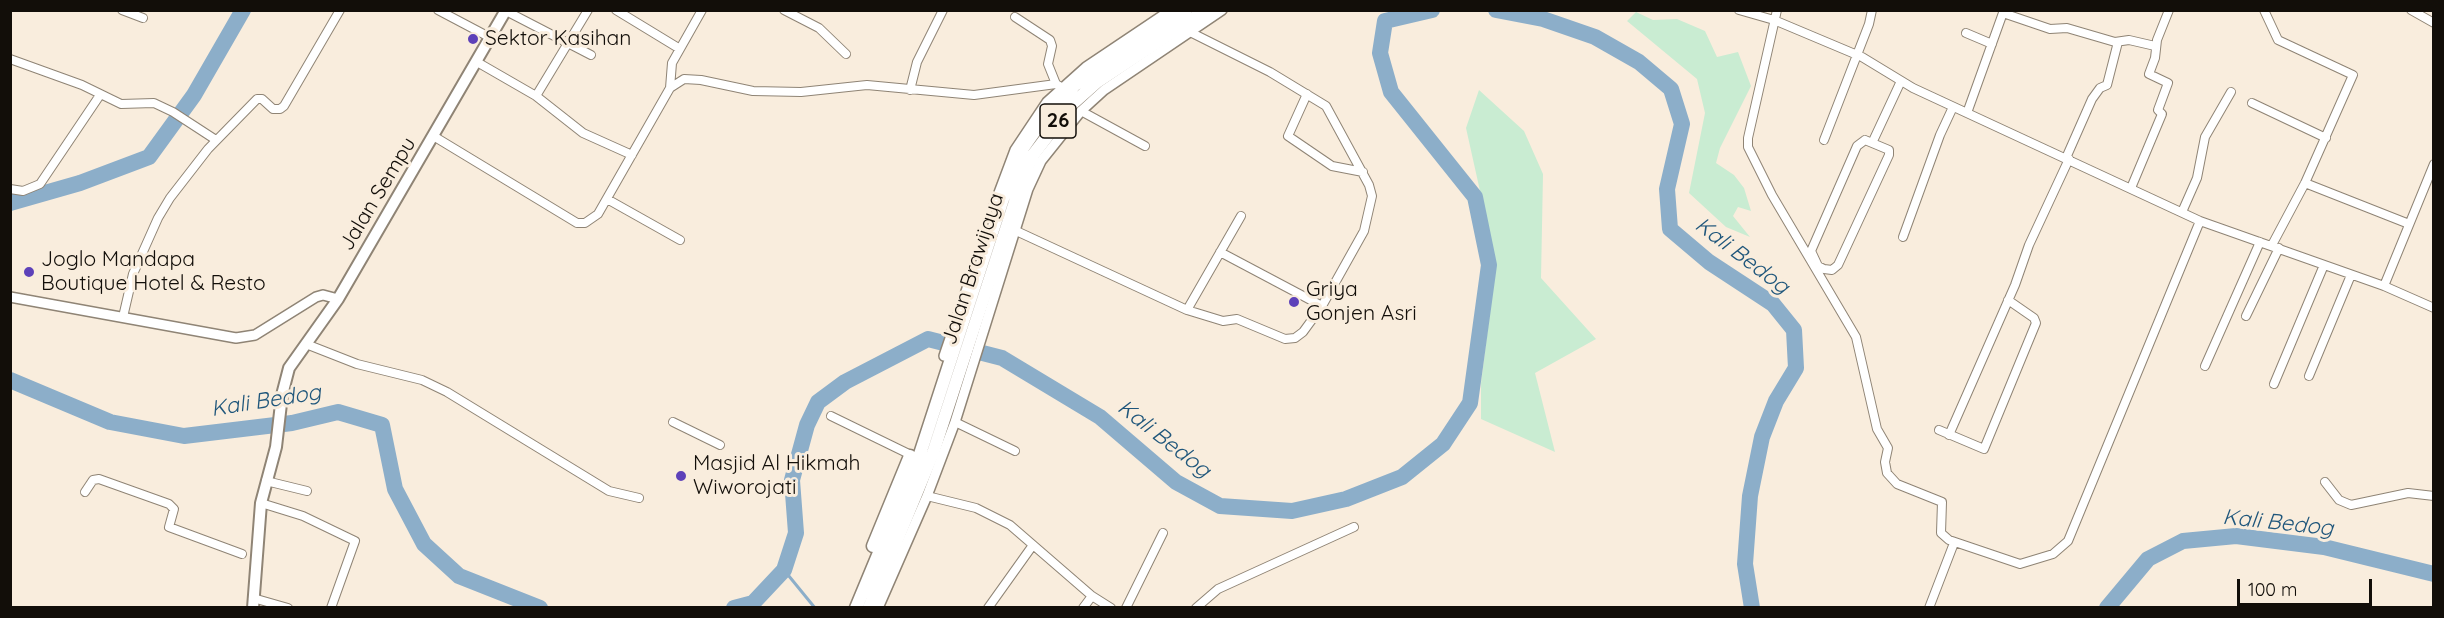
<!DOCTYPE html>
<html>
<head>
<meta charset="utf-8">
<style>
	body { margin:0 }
	#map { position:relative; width:2444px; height:618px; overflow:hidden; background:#f9eddd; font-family:Quicksand,sans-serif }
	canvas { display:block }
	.frame { position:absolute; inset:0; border:12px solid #120e09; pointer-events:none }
	.scale { position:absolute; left:2237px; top:579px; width:135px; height:27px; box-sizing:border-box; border:3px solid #120e09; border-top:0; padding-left:8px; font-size:18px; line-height:21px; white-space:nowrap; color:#120e09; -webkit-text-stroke:4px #f9eddd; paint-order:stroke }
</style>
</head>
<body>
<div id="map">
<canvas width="2444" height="618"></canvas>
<div class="frame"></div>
<div class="scale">100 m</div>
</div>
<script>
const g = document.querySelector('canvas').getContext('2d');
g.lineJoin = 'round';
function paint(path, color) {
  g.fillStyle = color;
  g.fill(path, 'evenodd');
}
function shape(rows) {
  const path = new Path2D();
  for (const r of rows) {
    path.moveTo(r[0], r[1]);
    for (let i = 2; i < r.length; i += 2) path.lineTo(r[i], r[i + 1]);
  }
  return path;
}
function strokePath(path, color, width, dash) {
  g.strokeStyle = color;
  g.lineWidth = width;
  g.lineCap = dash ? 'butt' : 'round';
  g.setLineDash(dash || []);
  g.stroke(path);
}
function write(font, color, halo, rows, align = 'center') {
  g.font = font + ' Quicksand,sans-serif';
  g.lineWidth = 6;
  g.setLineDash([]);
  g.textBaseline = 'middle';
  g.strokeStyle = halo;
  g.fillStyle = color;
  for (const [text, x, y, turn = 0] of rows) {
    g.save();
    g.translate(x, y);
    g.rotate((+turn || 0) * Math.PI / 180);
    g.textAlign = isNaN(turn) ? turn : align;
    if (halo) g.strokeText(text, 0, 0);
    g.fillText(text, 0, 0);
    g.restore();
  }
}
paint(shape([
	[1636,12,1653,20,1677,19,1705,31,1717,57,1738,52,1751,86,1720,148,1716,163,1734,175,1744,188,1751,211,1738,207,1733,216,1750,237,1726,227,1689,193,1705,113,1697,79,1627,21],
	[1479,90,1524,131,1543,174,1541,278,1596,339,1535,373,1555,452,1481,419,1481,383,1496,263,1466,128]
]), '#c9ecd2');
strokePath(shape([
	[784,570,815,608]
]), '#8caec9', 3);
strokePath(shape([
	[1496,10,1543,19,1595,37,1639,62,1671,89,1682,124,1667,189,1670,229,1709,262,1773,304,1794,330,1796,368,1776,401,1762,437,1750,496,1745,564,1752,608],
	[10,203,80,183,149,157,194,95,243,10],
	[10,380,110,422,184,436,292,423,338,412,382,425,395,489,424,544,459,576,540,608],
	[734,608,753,603,784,570,796,533,792,480,807,425,818,402,845,382,928,339,1002,358,1100,417,1176,482,1220,506,1292,511,1346,499,1402,477,1443,444,1470,403,1489,265,1475,197,1391,92,1380,53,1385,21,1432,10],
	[2107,608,2148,559,2183,541,2236,536,2324,547,2434,574]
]), '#8caec9', 16);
const minor = shape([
	[122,10,143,18],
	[438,10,491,38],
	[616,10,680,49],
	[784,10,819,28,846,54],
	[1739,10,1774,20,1862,57,1913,88,2200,221,2384,286,2434,308],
	[1777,10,1748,138,1748,147,1772,195,1856,337,1877,429,1888,448,1885,462,1887,473,1897,484,1942,502,1941,533,1949,540,2020,564,2053,554,2068,541,2200,221],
	[2264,10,2278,40,2353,75,2305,183,2272,245],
	[2411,10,2434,23],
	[506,11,591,55],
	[2003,13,2050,29,2067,28,2115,42,2129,40,2155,46],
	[1015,17,1050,40,1052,46,1048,64,1056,84],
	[1966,33,1992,44],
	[10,59,82,85,121,104,154,103,173,112,216,140],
	[477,62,536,96,583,133,632,155],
	[670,88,672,63,702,10],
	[910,90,917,62,943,10],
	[1307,94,1288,136,1332,166,1363,172],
	[536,96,588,10],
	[2252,103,2326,138],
	[1081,111,1145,146],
	[1967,113,2004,10],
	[435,137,577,223,585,223,598,214,670,88,684,79,701,80,753,91,801,92,867,85,974,95,1056,84,1061,87],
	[1824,140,1869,24,1872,10],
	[1865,140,1889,150,1889,155,1838,265,1832,270,1824,269,1818,266,1811,251,1857,146,1865,140],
	[1873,141,1901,81],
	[2066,158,2092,99,2100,88,2107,85,2118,42],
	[2305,183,2409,224],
	[2131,188,2162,114,2158,110,2168,83,2149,74,2155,58,2157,40,2169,10],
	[10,189,23,191,40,184,100,95],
	[607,199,680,240],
	[2182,212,2197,178,2205,137,2231,92],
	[1012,229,1187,310,1223,321,1237,319,1285,339,1295,338,1303,332,1322,306,1364,231,1372,196,1369,185,1326,106,1270,72,1190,32],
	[1903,237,1940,135,1953,107],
	[1220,252,1322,306],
	[2384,286,2434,164],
	[1187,310,1241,216],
	[2246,316,2279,248],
	[123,317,133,274,158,218,170,198,208,149,257,99,262,99,273,109,280,109,284,106,340,10],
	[306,344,357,364,422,380,447,392,609,491,639,498],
	[2205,366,2260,242],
	[2309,376,2351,275],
	[2274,384,2324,265],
	[831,416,911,455],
	[673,422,720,445],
	[955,422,1015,451],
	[1939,430,1984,449,2036,323,2034,318,2008,300],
	[1949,435,2015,285,2029,245,2069,159],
	[266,481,307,491],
	[2325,482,2339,500,2351,505,2408,493,2434,496],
	[85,492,93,480,99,479,169,504,174,509,169,527,242,554],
	[927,496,976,508,1010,525,1092,596,1111,608],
	[261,503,303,516,355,541,331,608],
	[253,598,288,608],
	[988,608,1033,545],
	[1083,608,1092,596],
	[1126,608,1163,533],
	[1196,608,1218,589,1354,527],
	[1929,608,1954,543]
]);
const tertiary = shape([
	[994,206,1015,150,1047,102,1086,67,1171,10],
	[10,297,236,338,255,335,316,297,323,295,338,299],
	[944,356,974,268],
	[878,608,927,496,955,422,1028,189,1041,161,1081,111,1104,90,1222,10]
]);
const secondary = shape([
	[253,608,261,503,276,447,282,395,289,368,338,299,506,10]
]);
const trunk = shape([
	[873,546,910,456],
	[856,608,920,454,1003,199,1023,148,1042,121,1075,85,1186,10],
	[869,608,933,453,1022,180,1033,155,1071,105,1097,82,1206,10]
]);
strokePath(minor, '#8f8475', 10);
strokePath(tertiary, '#8f8475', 12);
strokePath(secondary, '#8f8475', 14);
strokePath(trunk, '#8f8475', 15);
strokePath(minor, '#fff', 8);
strokePath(tertiary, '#fff', 9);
strokePath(secondary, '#fff', 10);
strokePath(trunk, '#fff', 12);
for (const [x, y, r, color] of [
	[473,39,6,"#5d41b9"],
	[29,272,6,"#5d41b9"],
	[1294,302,6,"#5d41b9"],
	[681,476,6,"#5d41b9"]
]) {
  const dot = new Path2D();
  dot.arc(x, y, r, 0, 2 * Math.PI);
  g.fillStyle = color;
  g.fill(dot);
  strokePath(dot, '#f9eddd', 2);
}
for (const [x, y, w] of [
	[1058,121,36]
]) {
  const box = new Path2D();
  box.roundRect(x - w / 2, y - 17, w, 34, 4.5);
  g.fillStyle = '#f9eddd';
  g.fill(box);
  strokePath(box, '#120e09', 1.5);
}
write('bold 20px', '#120e09', null, [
	["26",1058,121]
]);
write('21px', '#120e09', '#f9eddd', [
	["Sektor Kasihan",485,39],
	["Joglo Mandapa",41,260],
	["Boutique Hotel & Resto",41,284],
	["Griya",1306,290],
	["Gonjen Asri",1306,314],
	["Masjid Al Hikmah",693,464],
	["Wiworojati",693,488]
], 'left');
write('21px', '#120e09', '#f9eddd', [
	["Jalan Sempu",378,194,-59],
	["Jalan Brawijaya",973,269,-72]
]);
write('italic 22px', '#1f567b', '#f9eddd', [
	["Kali Bedog",1742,256,37],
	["Kali Bedog",266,401,-9],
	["Kali Bedog",1164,439,38],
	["Kali Bedog",2278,523,6]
]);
</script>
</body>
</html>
